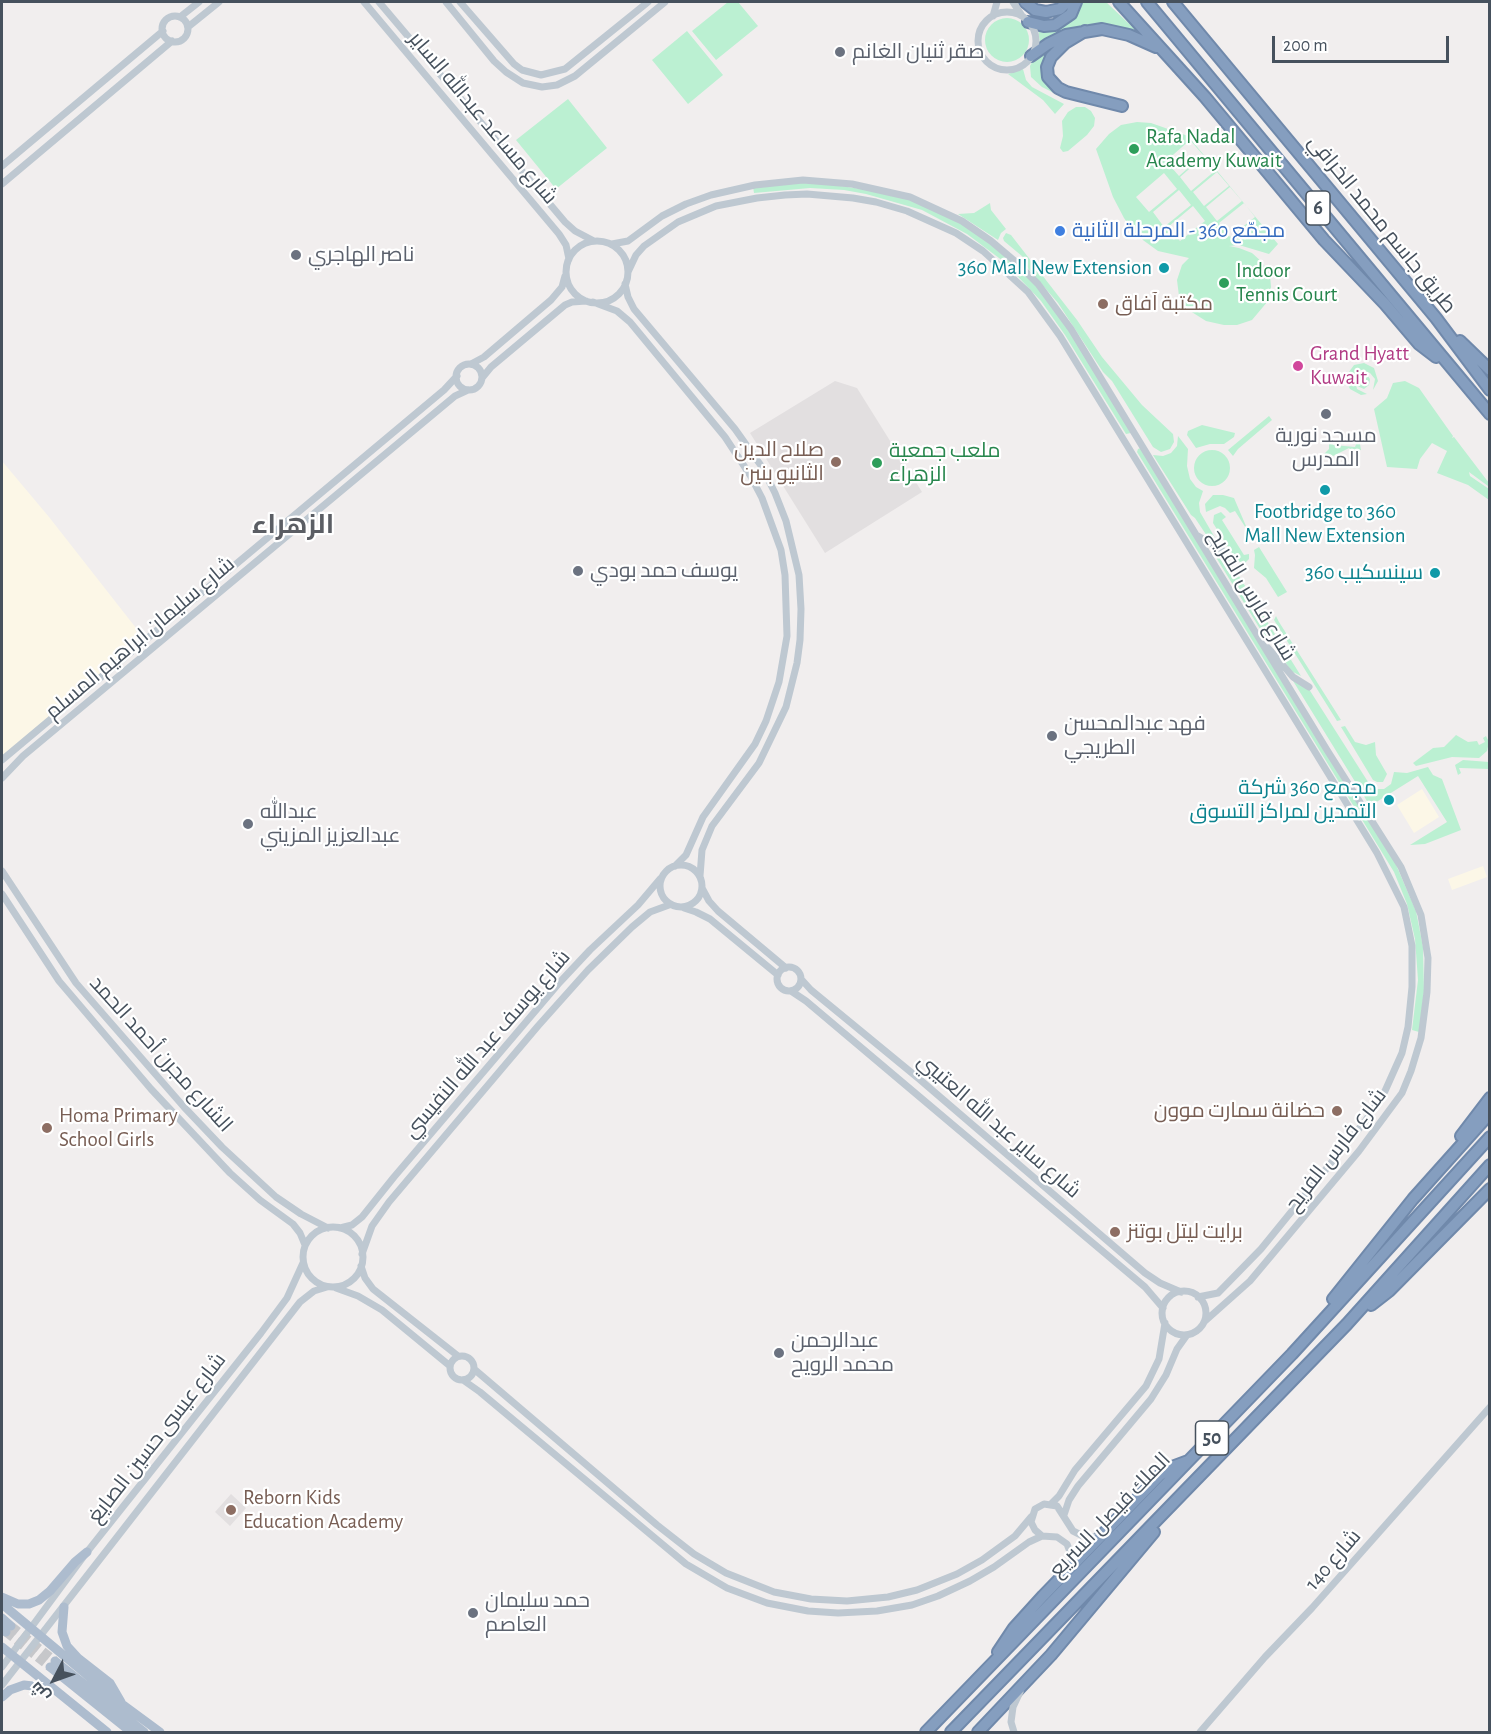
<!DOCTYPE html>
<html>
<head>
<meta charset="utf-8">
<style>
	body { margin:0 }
	#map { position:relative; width:1491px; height:1734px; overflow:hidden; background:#f1eeee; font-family:"Alegreya Sans",Cairo,sans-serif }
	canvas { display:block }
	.frame { position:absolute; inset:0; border:3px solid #46515d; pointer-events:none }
	.north { position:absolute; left:24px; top:1650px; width:60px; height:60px; -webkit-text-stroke:4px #fff; paint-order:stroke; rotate:229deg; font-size:16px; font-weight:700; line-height:24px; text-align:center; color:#46515d }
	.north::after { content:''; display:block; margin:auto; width:21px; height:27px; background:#46515d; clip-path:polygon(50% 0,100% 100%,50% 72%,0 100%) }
	.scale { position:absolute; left:1272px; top:36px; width:177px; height:27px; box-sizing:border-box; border:3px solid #46515d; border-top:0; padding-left:8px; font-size:18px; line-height:21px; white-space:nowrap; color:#46515d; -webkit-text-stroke:4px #fff; paint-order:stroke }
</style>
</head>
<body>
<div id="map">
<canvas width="1491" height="1734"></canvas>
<div class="frame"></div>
<div class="north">ش</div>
<div class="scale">200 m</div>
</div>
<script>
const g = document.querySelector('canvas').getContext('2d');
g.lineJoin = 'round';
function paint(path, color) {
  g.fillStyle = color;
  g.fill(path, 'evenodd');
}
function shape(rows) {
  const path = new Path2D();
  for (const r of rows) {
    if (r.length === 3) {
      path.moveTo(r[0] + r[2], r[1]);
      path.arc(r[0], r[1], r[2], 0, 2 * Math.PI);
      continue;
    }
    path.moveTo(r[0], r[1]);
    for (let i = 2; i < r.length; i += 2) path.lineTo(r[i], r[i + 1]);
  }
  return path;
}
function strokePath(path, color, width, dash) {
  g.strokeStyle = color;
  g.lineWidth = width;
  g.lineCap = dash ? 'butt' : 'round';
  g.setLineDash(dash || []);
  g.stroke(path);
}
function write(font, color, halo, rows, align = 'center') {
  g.font = font + ' "Alegreya Sans",Cairo,sans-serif';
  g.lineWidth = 4.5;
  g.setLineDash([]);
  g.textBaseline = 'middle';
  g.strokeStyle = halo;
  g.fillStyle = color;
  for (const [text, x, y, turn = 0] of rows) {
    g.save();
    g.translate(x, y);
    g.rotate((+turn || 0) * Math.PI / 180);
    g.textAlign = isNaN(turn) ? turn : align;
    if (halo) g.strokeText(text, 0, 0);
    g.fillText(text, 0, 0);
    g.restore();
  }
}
paint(shape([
	[2,461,49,517,136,628,137,637,135,644,2,760],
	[1422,789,1439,817,1414,833,1397,805],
	[1483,866,1487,877,1452,890,1448,879]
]), '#fcf7e7');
paint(shape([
	[835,381,857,388,922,492,825,553,750,433],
	[231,1494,246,1508,230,1526,215,1512]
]), '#e2dfe0');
paint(shape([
	[728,2,738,2,758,26,716,60,692,31],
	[1080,2,1106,2,1144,38,1116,27,1093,25,1067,30,1040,44,1038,28,1044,29],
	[1007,40,22],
	[687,31,723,75,688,104,652,60],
	[1058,40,1046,76,1091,103,1058,95,1042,87,1031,77,1030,66,1034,58],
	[1023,69,1026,80,1032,87,1064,104,1055,114,1043,100,1008,74],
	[568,99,607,148,556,189,516,140],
	[1076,107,1085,107,1091,111,1095,118,1094,126,1087,135,1068,151,1063,152,1060,148,1063,136,1062,121,1068,112],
	[1137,122,1151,123,1188,136,1278,244,1269,254,1239,245,1229,246,1239,248,1252,253,1262,262,1270,275,1271,287,1268,301,1252,320,1237,325,1224,325,1206,321,1187,309,1179,296,1177,280,1182,265,1189,258,1158,251,1136,235,1124,218,1113,197,1096,149,1109,134,1121,125],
	[1190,140,1203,155,1179,176,1166,161],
	[1204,156,1216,170,1191,191,1180,177],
	[1217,172,1229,186,1204,206,1193,192],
	[1164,173,1177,189,1149,212,1136,197],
	[1230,187,1242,201,1217,221,1206,207],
	[1179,190,1191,205,1164,227,1153,212],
	[1244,203,1255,217,1230,237,1219,223],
	[1193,206,1205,221,1180,241,1168,227],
	[814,182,895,194,946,214,987,239,1035,283,1062,319,1131,433,1126,434,1065,335,1041,301,1003,261,967,234,922,210,866,194,844,190,810,188,754,193,753,187],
	[990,203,991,210,1006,229,1001,233,998,240,958,214,974,213],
	[1006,233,1011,235,1077,320,1102,357,1142,405,1173,434,1174,442,1170,449,1161,452,1153,447,1112,381,1103,372,1058,303,1026,266,1023,257,1004,241,1003,238],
	[1364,363,1374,368,1378,381,1373,390,1375,379,1370,373,1364,371,1370,379,1369,385,1364,389,1357,386,1355,378,1357,389,1367,394,1361,395,1350,389,1347,383,1346,376,1354,365],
	[1405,381,1419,388,1453,436,1452,438,1454,437,1489,483,1488,486,1469,472,1470,476,1489,489,1489,500,1468,485,1437,473,1447,451,1432,443,1420,459,1417,469,1387,467,1374,409,1387,398,1393,383],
	[1269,416,1272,420,1238,449,1233,456,1228,450],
	[1202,425,1235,433,1234,437,1224,444,1210,444,1196,448,1187,435,1188,431],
	[1178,436,1188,449,1187,466,1190,479,1196,487,1203,491,1199,503,1200,512,1218,543,1207,536,1195,518,1191,515,1153,455,1163,456,1171,453,1177,446],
	[1329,440,1333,440,1333,445,1355,447,1357,442,1360,444,1361,450,1352,451,1349,448,1327,459,1324,454,1329,449],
	[1141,448,1391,853,1416,911,1423,947,1424,992,1419,1032,1412,1030,1418,980,1415,939,1407,904,1394,872,1137,452,1138,449],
	[1212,468,18],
	[1213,495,1223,495,1234,498,1249,533,1235,511,1230,513,1225,508,1220,506,1206,512,1205,504],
	[1221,512,1226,517,1222,520,1244,555,1249,554,1249,559,1245,563,1237,561,1213,523,1214,515],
	[1206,541,1224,552,1301,676,1291,671,1272,641,1265,637],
	[1259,547,1287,592,1278,597,1266,578,1254,568,1255,555,1254,550],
	[1276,616,1279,622,1341,720,1337,721,1274,620],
	[1290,676,1307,686,1370,785,1377,789,1384,789,1391,784,1394,772,1407,773,1428,767,1433,775,1442,779,1461,830,1425,844,1410,845,1447,822,1418,776,1370,806],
	[1345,726,1355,742,1366,745,1375,742,1376,755,1387,774,1383,782,1377,782,1373,780,1341,727],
	[1456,735,1468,742,1477,741,1479,745,1485,742,1483,738,1486,736,1489,742,1487,751,1479,758,1452,757,1416,766,1413,763,1433,748,1444,747],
	[1463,760,1489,762,1489,769,1461,768,1459,768,1461,773,1458,775,1455,765]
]), '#bbf0d2');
strokePath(shape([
	[11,1626,55,1661],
	[6,1632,50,1667]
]), '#c6c7ca', 9, [9, 4.5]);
const highway = shape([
	[1025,2,1035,10,1046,12,1060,9,1067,2],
	[1119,2,1205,97,1324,240,1385,304,1419,344,1436,357],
	[1147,2,1490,414],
	[1173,2,1436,318,1490,390],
	[1028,22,1044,26,1055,25,1071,14,1076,2],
	[1085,31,1065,43,1051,57,1047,67,1048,77,1058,88,1066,92,1122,106],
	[1031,56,1048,44,1066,35,1102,29,1129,35,1156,47],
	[1460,341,1490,370],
	[1461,1136,1490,1098],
	[1333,1299,1413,1199,1490,1113],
	[1371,1305,1389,1291,1490,1189],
	[998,1652,1014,1628,1043,1596,1160,1475,1172,1467,1188,1461],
	[926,1732,1292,1354,1490,1137],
	[951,1732,1347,1324,1490,1165],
	[978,1732,1051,1655,1154,1532]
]);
strokePath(highway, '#7089ab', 14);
strokePath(shape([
	[364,2,559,234,566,245,569,259],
	[379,2,565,222,575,231,594,241],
	[446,2,494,61,506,72,523,83,542,87,557,85,575,76,665,2],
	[460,2,514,64,522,70,541,75,565,69,648,2],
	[1013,2,1022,16],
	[1007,41,29],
	[993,16,997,2],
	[175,29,13],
	[180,17,199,2],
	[188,27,219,2],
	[2,166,163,31],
	[2,184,172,41],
	[597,272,31],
	[612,244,628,241,662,216,686,204,711,195,755,185,803,180,852,184,910,197,962,221,991,241,1017,263,1038,284,1071,329,1327,750,1401,867,1421,915,1428,958,1427,992,1421,1038,1411,1071,1402,1093,1359,1151,1250,1281,1204,1322],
	[628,272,636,255,644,246,678,222,716,206,757,198,785,195,807,194,853,198,876,202,907,211,956,233,983,251,1028,292,1060,336,1377,853,1404,907,1412,946,1412,987,1408,1027,1402,1053,1385,1091,1366,1120,1261,1249,1218,1293,1198,1297],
	[625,284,628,297,634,309,735,429,762,467,775,493,786,521,799,575,801,609,800,640,797,663,786,707,759,763,712,826,702,850,700,876],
	[593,302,617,311,630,322,725,437,750,475,762,498,781,550,785,575,787,636,779,682,766,721,755,744,703,817,686,855,675,866],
	[471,364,484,357,551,300,562,287,565,276],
	[469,377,13],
	[482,378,491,367,565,305,572,302,586,301],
	[1198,536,1225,552],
	[1268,648,1293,677,1309,687],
	[2,760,444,390,457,376],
	[2,778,23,756,455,396,468,390],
	[681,886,21],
	[2,871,76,983,184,1107,222,1147,276,1197,301,1214,328,1228],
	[702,888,709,901,718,911,786,968],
	[2,894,59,981,151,1089,230,1173,260,1200,293,1224,300,1233,305,1245],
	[684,908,696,912,710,919,778,975],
	[789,979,12],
	[801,979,811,990,918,1078,1145,1273,1160,1283,1181,1292],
	[791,991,806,1001,1145,1287,1163,1308],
	[333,1257,30],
	[340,1228,352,1225,362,1217,394,1177,560,982,590,950,638,905,660,879],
	[362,1254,372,1226,389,1202,538,1026,588,970,632,927,650,912,669,905],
	[361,1266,365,1278,373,1289,458,1356],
	[336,1288,358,1296,382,1310,450,1366],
	[1184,1313,22],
	[462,1368,12],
	[474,1369,657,1525,694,1554,726,1573,774,1592,811,1599,847,1601,888,1597,917,1590,957,1574,982,1560,1015,1536,1031,1517],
	[463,1380,480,1392,686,1564,727,1588,767,1603,808,1611,838,1613,877,1611,912,1605,938,1596,970,1581,994,1567,1029,1542,1042,1536],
	[1051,1504,1059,1496,1075,1470,1146,1386,1159,1359,1165,1323],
	[1064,1515,1069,1500,1078,1486,1151,1399,1166,1375,1177,1349,1187,1335],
	[1071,1566,1072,1557,1067,1544,1057,1537,1042,1536,1035,1530,1031,1522,1035,1509,1044,1504,1057,1506,1073,1531,1085,1537,1099,1537],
	[2,1667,87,1552,261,1333,287,1298,303,1263],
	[2,1685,300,1302,314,1291,327,1287],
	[1014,1732,1011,1722,1013,1707,1020,1692],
	[1200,1732,1265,1657,1312,1608,1490,1407]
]), '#bec8d1', 7);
strokePath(shape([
	[2,1597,18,1604,29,1604,39,1600,50,1591,75,1562,87,1552],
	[2,1604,122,1704,160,1732],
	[64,1607,62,1632,67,1646,78,1658,110,1683,121,1702],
	[2,1618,11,1626],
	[2,1628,6,1632],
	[2,1647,107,1732],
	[55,1661,144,1732],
	[50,1667,131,1732],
	[2,1697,10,1690,24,1685,50,1688]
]), '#adbcce', 9);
strokePath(highway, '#859ebf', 10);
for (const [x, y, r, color] of [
	[840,52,6,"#6b7280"],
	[1134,149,6,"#2e9e5b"],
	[1060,231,6,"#3f7fe0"],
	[296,255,6,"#6b7280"],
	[1164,268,6,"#0f9aa8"],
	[1224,283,6,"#2e9e5b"],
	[1103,304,6,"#8d6e63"],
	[1298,366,6,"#d1479c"],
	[1326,414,6,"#6b7280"],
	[836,462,6,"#8d6e63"],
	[877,463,6,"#2e9e5b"],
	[1325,490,6,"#0f9aa8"],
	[578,571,6,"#6b7280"],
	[1435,573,6,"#0f9aa8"],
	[1052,736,6,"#6b7280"],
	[1389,800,6,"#0f9aa8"],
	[248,824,6,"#6b7280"],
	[1337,1111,6,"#8d6e63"],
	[47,1128,6,"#8d6e63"],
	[1115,1232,6,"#8d6e63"],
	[779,1353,6,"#6b7280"],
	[231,1510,6,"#8d6e63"],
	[473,1613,6,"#6b7280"]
]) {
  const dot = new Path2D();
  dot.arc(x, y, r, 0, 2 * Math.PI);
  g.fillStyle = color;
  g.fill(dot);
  strokePath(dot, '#fff', 2);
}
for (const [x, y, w] of [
	[1318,208,24],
	[1212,1438,33]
]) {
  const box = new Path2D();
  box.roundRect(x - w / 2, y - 17, w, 34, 4.5);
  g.fillStyle = '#fff';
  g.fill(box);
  strokePath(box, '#46515d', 1.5);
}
write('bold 20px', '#46515d', null, [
	["6",1318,208],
	["50",1212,1438]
]);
write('21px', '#5b616d', '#fff', [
	["صقر ثنيان الغانم",852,52],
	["ناصر الهاجري",308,255],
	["مسجد نورية",1326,436,"center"],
	["المدرس",1326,460,"center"],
	["يوسف حمد بودي",590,571],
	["فهد عبدالمحسن",1064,724],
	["الطريجي",1064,748],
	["عبدالله",260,812],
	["عبدالعزيز المزيني",260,836],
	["عبدالرحمن",791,1341],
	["محمد الرويح",791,1365],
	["حمد سليمان",485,1601],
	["العاصم",485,1625]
], 'left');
write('21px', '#46515d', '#fff', [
	["شارع مساعد عبدالله الساير",483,118,50],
	["طريق جاسم محمد الخرافي",1382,224,51],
	["شارع فارس الفريح",1252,595,59],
	["شارع سليمان ابراهيم المسلم",140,638,-40],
	["شارع يوسف عبد الله النفيسي",487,1044,-49],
	["الشارع مجرن أحمد الحمد",161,1054,48],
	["شارع ساير عبد الله العتيبي",999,1126,41],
	["شارع فارس الفريح",1336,1150,-52],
	["شارع عيسى حسين الصايغ",157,1438,-52],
	["الملك فيصل السريع",1110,1515,-46],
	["شارع 140",1333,1560,-49]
]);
write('21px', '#27864d', '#fff', [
	["Rafa Nadal",1146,137],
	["Academy Kuwait",1146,161],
	["Indoor",1236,271],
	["Tennis Court",1236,295],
	["ملعب جمعية",889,451],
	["الزهراء",889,475]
], 'left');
write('21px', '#366cbe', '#fff', [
	["مجمّع 360 - المرحلة الثانية",1072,231]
], 'left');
write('21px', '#0d838f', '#fff', [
	["360 Mall New Extension",1152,268],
	["Footbridge to 360",1325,512,"center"],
	["Mall New Extension",1325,536,"center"],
	["سينسكيب 360",1423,573],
	["مجمع 360 شركة",1377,788],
	["التمدين لمراكز التسوق",1377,812]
], 'right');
write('21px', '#785e54', '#fff', [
	["مكتبة آفاق",1115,304],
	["صلاح الدين",824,450,"right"],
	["الثانيو بنين",824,474,"right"],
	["حضانة سمارت موون",1325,1111,"right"],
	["Homa Primary",59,1116],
	["School Girls",59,1140],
	["برايت ليتل بوتنز",1127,1232],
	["Reborn Kids",243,1498],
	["Education Academy",243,1522]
], 'left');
write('21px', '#b23c85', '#fff', [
	["Grand Hyatt",1310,354],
	["Kuwait",1310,378]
], 'left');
write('bold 27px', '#5b5e64', '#fff', [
	["الزهراء",293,525]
]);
</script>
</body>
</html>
